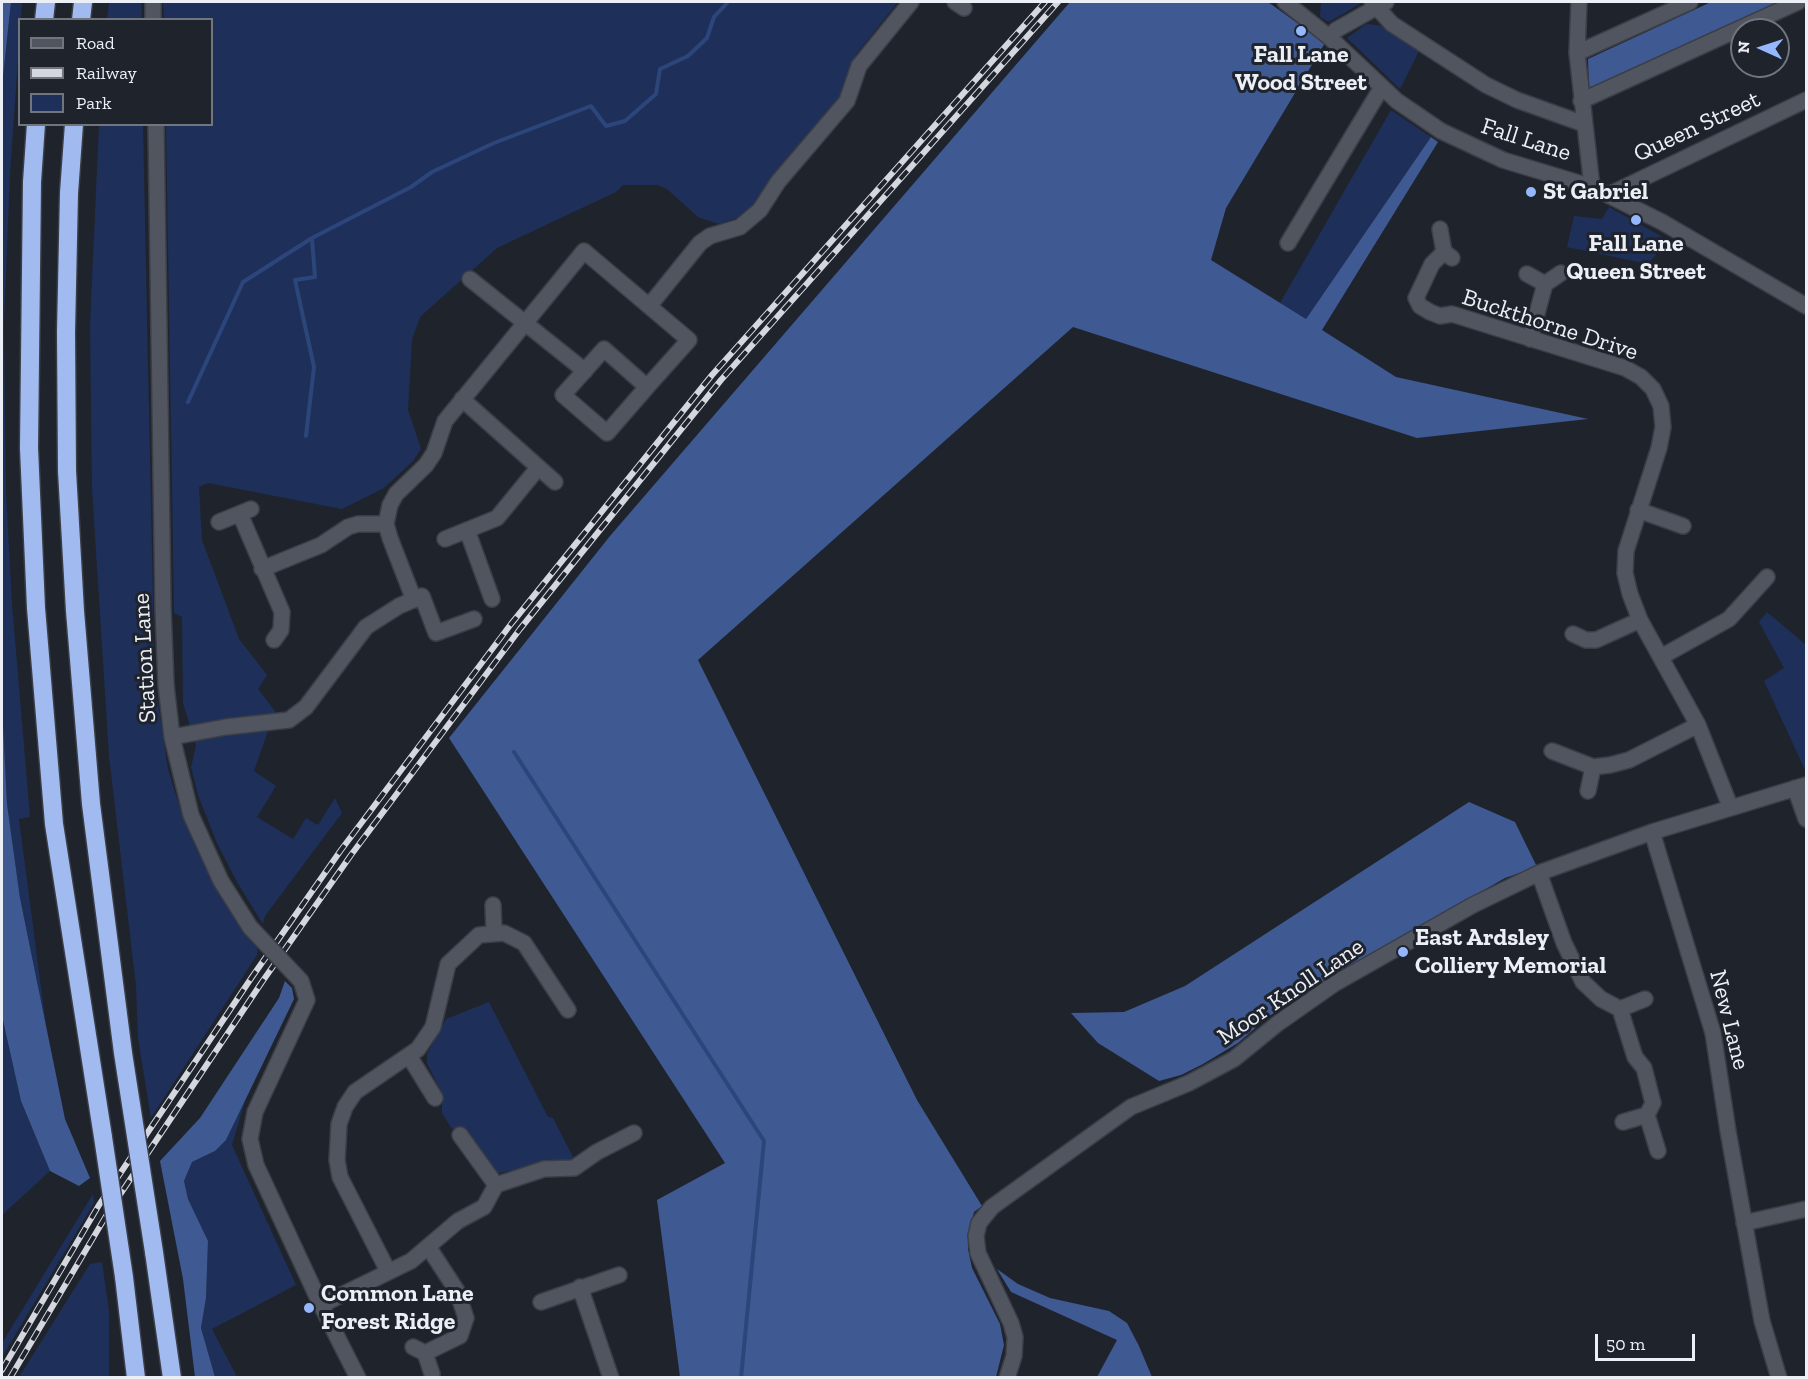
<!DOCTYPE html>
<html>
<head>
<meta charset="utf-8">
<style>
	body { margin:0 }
	#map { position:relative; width:1808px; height:1379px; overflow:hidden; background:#1f232c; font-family:"Zilla Slab",serif }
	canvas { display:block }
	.frame { position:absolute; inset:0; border:3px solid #eceff5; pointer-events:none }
	.legend { position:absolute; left:18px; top:18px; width:195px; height:108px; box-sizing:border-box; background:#1f232c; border:2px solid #71757c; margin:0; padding:8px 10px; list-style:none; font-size:18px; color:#eceff5 }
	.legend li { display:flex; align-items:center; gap:12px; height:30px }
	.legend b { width:30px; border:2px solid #71757c }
	.north { position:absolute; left:1730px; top:18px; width:60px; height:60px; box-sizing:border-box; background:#1f232c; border:2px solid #71757c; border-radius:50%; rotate:273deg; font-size:16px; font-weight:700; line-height:24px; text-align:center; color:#eceff5 }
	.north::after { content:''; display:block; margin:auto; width:21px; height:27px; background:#94b7fd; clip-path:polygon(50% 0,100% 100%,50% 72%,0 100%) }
	.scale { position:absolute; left:1595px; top:1334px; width:100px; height:27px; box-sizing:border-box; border:3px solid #eceff5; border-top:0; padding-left:8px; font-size:18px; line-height:21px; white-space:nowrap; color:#eceff5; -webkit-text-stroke:4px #1f232c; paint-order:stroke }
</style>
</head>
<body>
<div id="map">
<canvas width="1808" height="1379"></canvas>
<div class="frame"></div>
<ul class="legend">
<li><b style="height:8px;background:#50555f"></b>Road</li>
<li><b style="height:8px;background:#d4d7dd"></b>Railway</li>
<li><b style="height:16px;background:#1e3059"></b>Park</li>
</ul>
<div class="north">N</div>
<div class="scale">50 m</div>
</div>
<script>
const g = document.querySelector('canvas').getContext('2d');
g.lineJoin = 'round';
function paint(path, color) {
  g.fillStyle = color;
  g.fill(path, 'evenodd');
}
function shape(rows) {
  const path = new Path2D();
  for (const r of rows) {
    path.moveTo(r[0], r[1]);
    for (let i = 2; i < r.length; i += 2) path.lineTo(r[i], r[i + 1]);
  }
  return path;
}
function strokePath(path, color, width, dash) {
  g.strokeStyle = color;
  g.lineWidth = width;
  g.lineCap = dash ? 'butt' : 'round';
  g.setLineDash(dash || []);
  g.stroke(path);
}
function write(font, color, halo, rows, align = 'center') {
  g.font = font + ' "Zilla Slab",serif';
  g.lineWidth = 6;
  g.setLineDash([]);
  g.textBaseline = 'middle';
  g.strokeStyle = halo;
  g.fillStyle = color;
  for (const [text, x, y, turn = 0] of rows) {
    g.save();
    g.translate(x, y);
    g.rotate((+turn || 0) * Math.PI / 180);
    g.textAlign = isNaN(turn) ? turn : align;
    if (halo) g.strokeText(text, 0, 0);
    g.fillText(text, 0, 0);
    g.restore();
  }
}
paint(shape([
	[11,2,22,2,10,174,4,324,6,491,12,604,30,817,19,819,46,1026,20,898,7,804,2,704,2,86],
	[109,2,141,2,142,19,107,19],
	[163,2,898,2,855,56,845,90,768,182,757,203,745,215,719,224,698,217,667,189,658,185,623,185,616,192,497,248,420,317,412,340,408,410,421,449,413,461,384,488,342,509,208,483,199,487,202,540,239,639,267,675,258,689,275,711,254,771,276,786,257,817,293,839,306,818,318,825,335,798,342,813,265,916,263,924,237,882,217,843,198,795,191,767,196,746,183,703,182,617,174,613,166,125,212,124,212,20,164,19],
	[1321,2,1363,2,1329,22,1320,17],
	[1366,24,1387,26,1421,47,1400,89,1347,38],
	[1391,110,1431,137,1306,319,1280,303],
	[99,125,143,125,154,649,156,690,168,769,181,811,198,853,221,894,258,947,257,955,151,1118,138,1038,136,986,109,756,92,489,90,325],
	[1609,207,1668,240,1648,264,1567,247,1574,216,1602,219],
	[1767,612,1806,645,1806,772,1764,681,1784,668,1759,622],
	[489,1002,548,1117,553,1118,573,1157,571,1159,498,1173,484,1160,459,1128,452,1129,442,1113,442,1094,427,1063,427,1054,446,1019],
	[2,1016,21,1101,50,1171,2,1215],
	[246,1097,232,1145,296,1285,212,1329,237,1377,215,1377,201,1328,206,1298,208,1241,188,1199,184,1181,192,1162,215,1151,226,1140],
	[93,1194,94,1203,2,1357,2,1343],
	[102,1262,109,1311,109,1377,19,1377,90,1264]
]), '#1e3059');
paint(shape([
	[2,2,11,2,2,86],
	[1070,2,1268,2,1325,43,1226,208,1211,260,1306,319,1431,137,1438,142,1322,330,1396,377,1588,419,1417,438,1073,327,698,660,917,1100,982,1206,974,1212,969,1230,968,1249,972,1268,1000,1324,1004,1345,996,1377,680,1377,657,1200,725,1163,449,738,610,536],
	[1711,2,1784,2,1591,90,1589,88,1588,59],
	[2,704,7,804,20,898,65,1119,90,1178,79,1186,50,1171,21,1101,2,1016],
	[1469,802,1515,822,1537,867,1505,878,1299,996,1268,1017,1238,1043,1203,1064,1181,1075,1159,1081,1098,1043,1071,1013,1124,1012,1185,986],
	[285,981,292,988,294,999,226,1140,215,1151,192,1162,184,1181,188,1199,208,1241,206,1298,201,1328,215,1377,195,1377,183,1279,160,1161,200,1118,279,998],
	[997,1269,1018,1284,1050,1298,1109,1311,1127,1323,1139,1346,1152,1377,1097,1377,1117,1340,1011,1292]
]), '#3f5992');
strokePath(shape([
	[188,402,243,282,312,238,411,187,432,172,494,143,591,106,606,126,625,121,656,94,660,69,688,56,707,38,714,17,728,2],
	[306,436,314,367,295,280,315,277,312,239],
	[514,752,764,1141,741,1378]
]), '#2c457b', 4);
const minor = shape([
	[153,2,153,20],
	[955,2,964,8],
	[1285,2,1329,37,1397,101,1441,131,1503,160,1592,187,1662,222,1806,306],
	[1372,2,1392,24,1486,85,1517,100,1584,124],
	[1579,2,1577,53,1592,187],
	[1329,37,1336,30,1386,2],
	[1577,53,1690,2],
	[1581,101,1798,2],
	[156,124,163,608,166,685,172,737,191,815,221,881,250,927],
	[1608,195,1806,100],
	[1440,229,1444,252,1452,258],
	[1288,243,1382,87],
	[1444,252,1432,264,1416,298,1420,306,1430,312,1440,316,1452,314,1625,368,1641,377,1653,389,1661,406,1663,427,1659,448,1626,551,1625,573,1630,594,1640,620,1698,725,1730,806],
	[1527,274,1545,284],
	[470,279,585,371],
	[650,305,700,243,710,236,740,227,760,210,778,182,847,101,859,66,911,2],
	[1530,339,1545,284,1561,273],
	[604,349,647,387,607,433,563,395,604,349],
	[462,399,555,482],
	[1638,510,1683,526],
	[240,514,282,612,281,630,274,640],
	[219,522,251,509],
	[467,530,492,599],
	[445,539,497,518,538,468],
	[262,569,321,545,348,527,358,524,386,524],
	[414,600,390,538,386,524,390,505,396,494,426,465,434,453,445,421,584,251,689,340,647,387],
	[1573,634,1586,640,1596,640,1640,620],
	[1661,657,1729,619,1767,577],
	[172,737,226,727,289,720,306,707,366,627,399,606,422,596,436,633,474,619],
	[1552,751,1593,767,1610,765,1629,760,1698,725],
	[1795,788,1806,819],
	[1588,791,1593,767],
	[1652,832,1713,1033,1728,1131,1762,1321,1779,1378],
	[1539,873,1564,943,1583,982,1601,999,1620,1009,1635,1057,1644,1068,1653,1103,1647,1115,1658,1151],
	[493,905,494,931],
	[301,981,307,1000,255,1112,250,1139,256,1165,321,1305,358,1378],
	[1620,1009,1645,999],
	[409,1056,435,1098],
	[1623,1122,1647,1115],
	[460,1135,496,1185],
	[1744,1223,1806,1209],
	[388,1271,340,1177,337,1160,339,1124,345,1107,355,1092,418,1049,433,1027,448,964,479,935,504,933,524,943,568,1010],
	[580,1287,611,1378],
	[541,1302,619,1275],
	[321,1305,411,1261,458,1221,484,1207,496,1185,544,1169,574,1168,597,1152,634,1133],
	[413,1347,425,1353,432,1374],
	[425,1353,460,1336,466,1318,457,1291,429,1248],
	[1007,1378,1014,1356,1015,1337,1011,1323,978,1253,976,1236,979,1223,992,1207,1010,1194,1131,1107,1189,1083,1234,1059,1277,1024,1334,984,1473,905,1539,873,1652,832,1806,785]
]);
const highway = shape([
	[44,20,46,2],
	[81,20,83,2],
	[36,124,32,182,29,448,36,608,54,824,103,1137],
	[74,124,69,193,66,332,67,471,75,611,91,804,123,1053],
	[154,1252,172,1378],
	[124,1277,136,1378]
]);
strokePath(minor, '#3b3e46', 18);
strokePath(highway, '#3b3e46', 21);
strokePath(minor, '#50555f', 15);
strokePath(highway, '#a1bbf1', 18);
const rail = shape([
	[2,1370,99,1205,252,977,341,850,511,624,712,375,1045,2],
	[10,1378,109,1211,262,982,351,855,520,629,721,380,1058,2]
]);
strokePath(rail, '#d4d7dd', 6);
strokePath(rail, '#1f232c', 4, [11]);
const minorBridge = shape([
	[250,927,301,981]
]);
const highwayBridge = shape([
	[123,1053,154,1252],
	[103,1137,124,1277]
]);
strokePath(minorBridge, '#3b3e46', 18, []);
strokePath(highwayBridge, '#3b3e46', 21, []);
strokePath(minorBridge, '#50555f', 15);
strokePath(highwayBridge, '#a1bbf1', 18);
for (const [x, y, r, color] of [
	[1301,31,6,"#94b7fd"],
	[1531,192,6,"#94b7fd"],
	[1636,220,6,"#94b7fd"],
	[1403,952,6,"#94b7fd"],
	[309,1308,6,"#94b7fd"]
]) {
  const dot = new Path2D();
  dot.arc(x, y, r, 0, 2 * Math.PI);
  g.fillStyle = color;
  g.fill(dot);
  strokePath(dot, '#1f232c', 2);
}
write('bold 24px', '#eceff5', '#1f232c', [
	["Fall Lane",1301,55,"center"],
	["Wood Street",1301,83,"center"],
	["St Gabriel",1543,192],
	["Fall Lane",1636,244,"center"],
	["Queen Street",1636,272,"center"],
	["East Ardsley",1415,938],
	["Colliery Memorial",1415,966],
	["Common Lane",321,1294],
	["Forest Ridge",321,1322]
], 'left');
write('24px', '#eceff5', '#1f232c', [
	["Queen Street",1697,127,-25],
	["Fall Lane",1526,140,18],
	["Buckthorne Drive",1550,325,18],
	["Station Lane",145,658,-93],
	["Moor Knoll Lane",1291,992,-34],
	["New Lane",1729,1020,76]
]);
</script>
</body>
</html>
